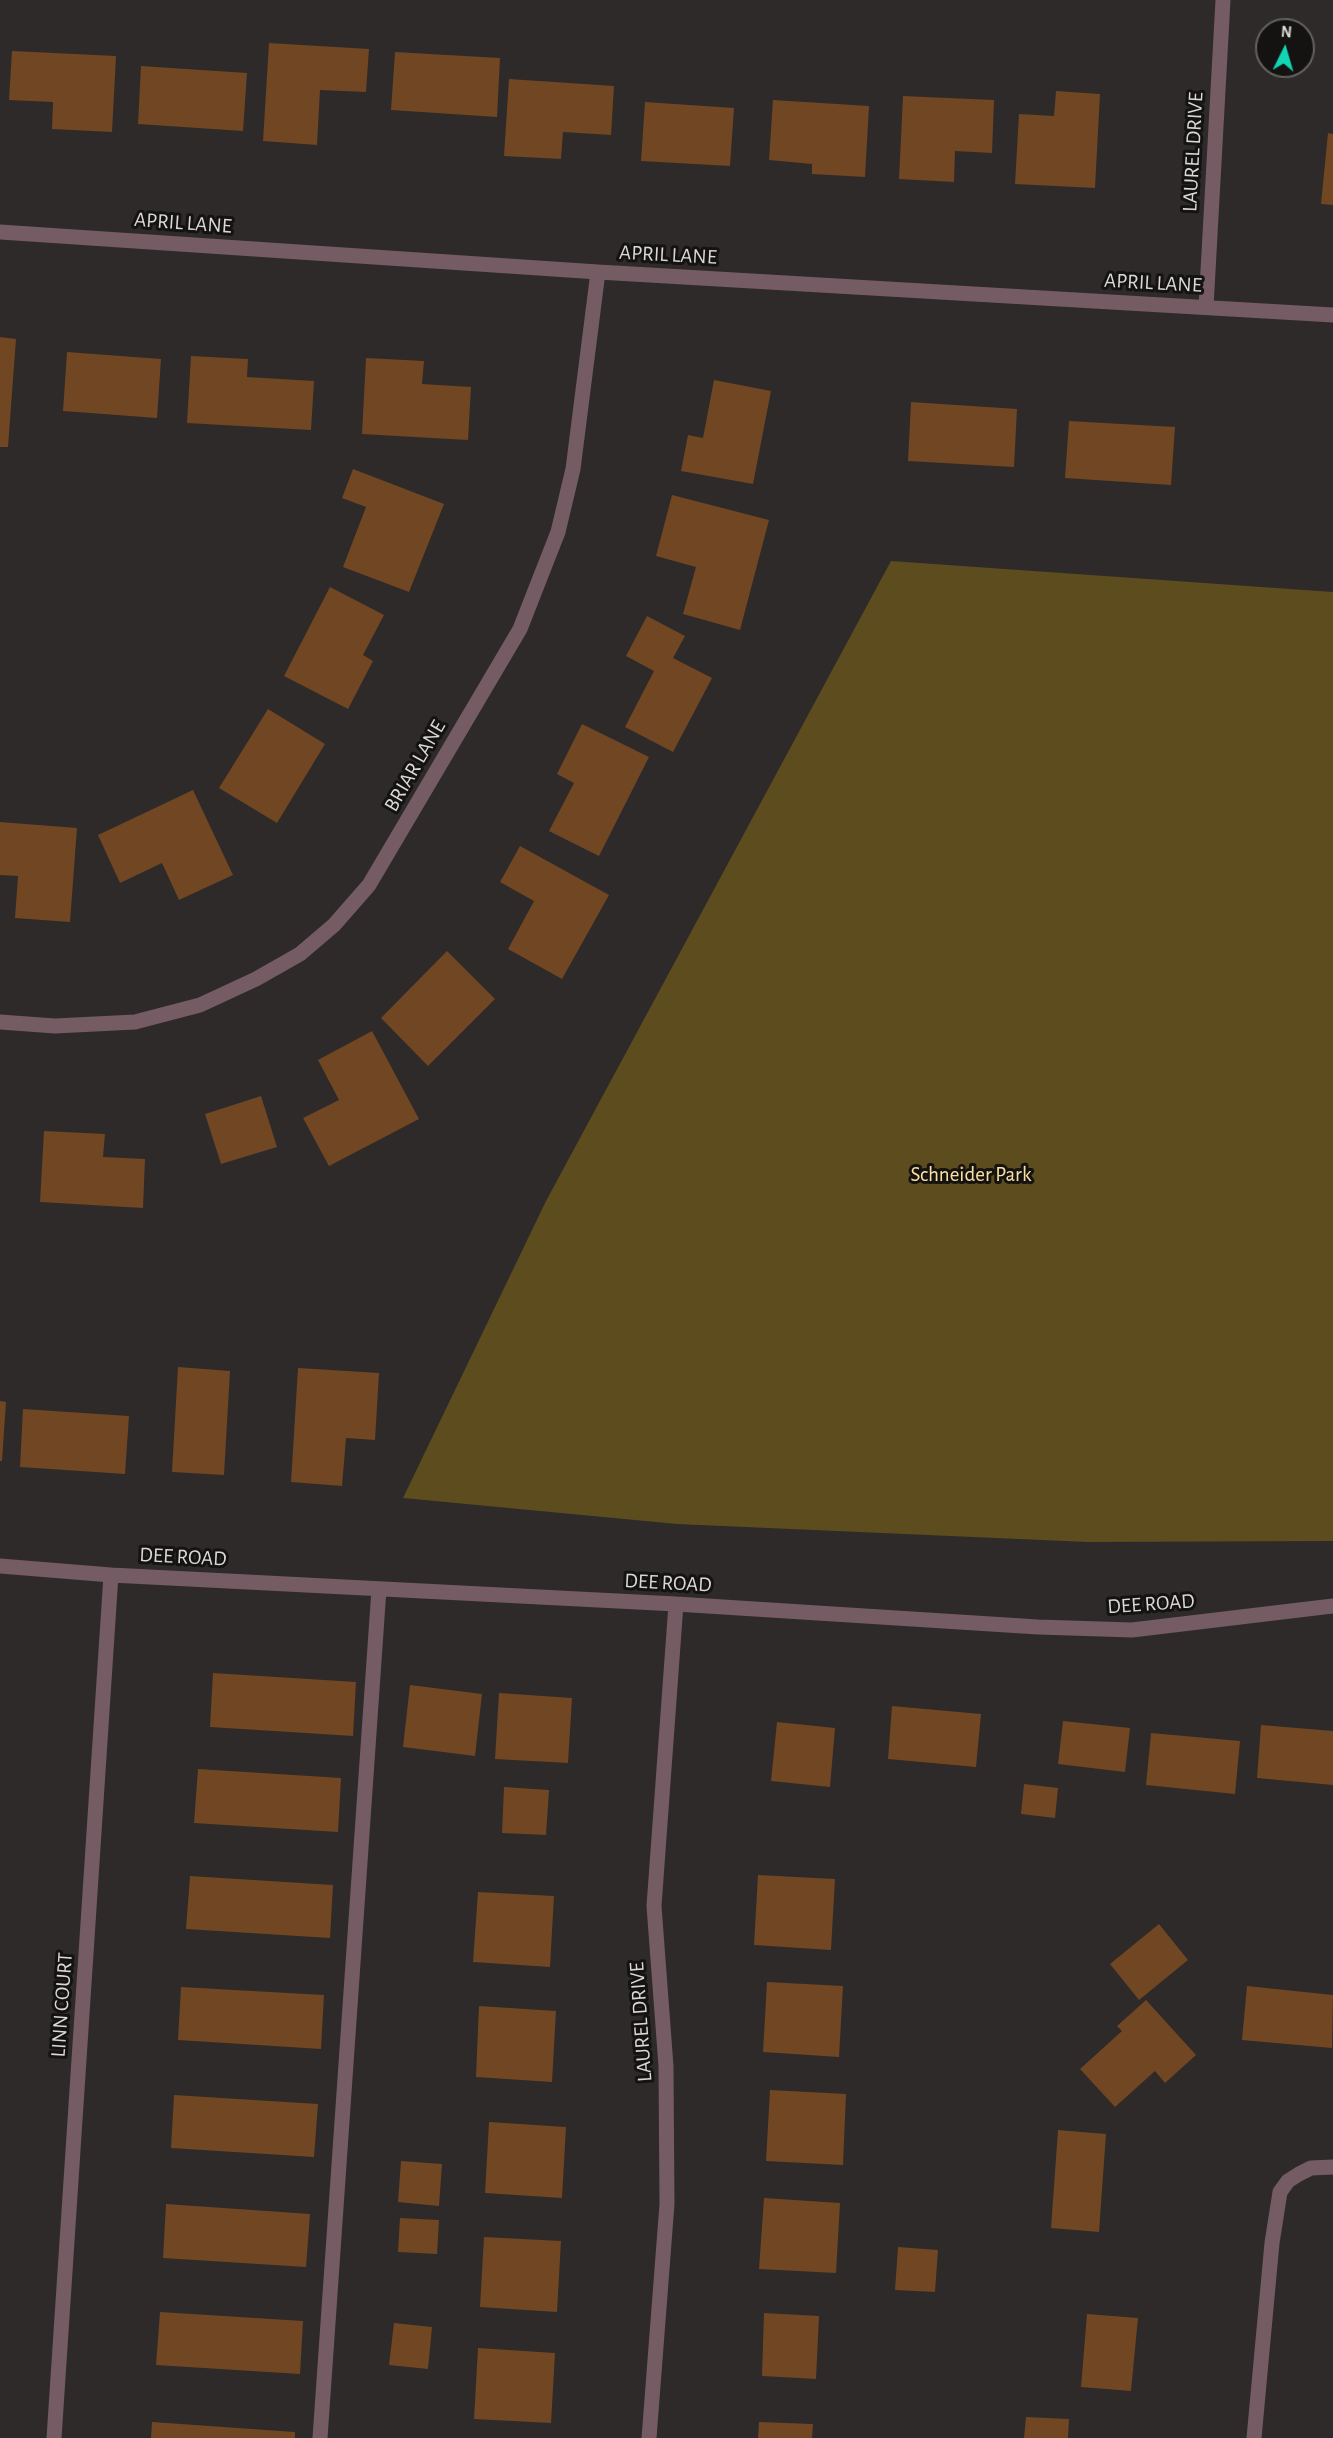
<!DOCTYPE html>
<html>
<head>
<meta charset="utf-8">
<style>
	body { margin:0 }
	#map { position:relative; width:1333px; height:2438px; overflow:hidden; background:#2d2a29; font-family:"Alegreya Sans",sans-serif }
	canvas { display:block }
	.north { position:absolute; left:1255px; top:18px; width:60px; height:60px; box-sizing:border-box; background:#141312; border:2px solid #636261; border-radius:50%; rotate:5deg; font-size:16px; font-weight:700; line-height:24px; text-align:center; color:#dad8d7 }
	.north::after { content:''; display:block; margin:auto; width:21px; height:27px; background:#11d5b4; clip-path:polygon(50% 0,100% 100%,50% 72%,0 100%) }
</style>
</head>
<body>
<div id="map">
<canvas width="1333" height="2438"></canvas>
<div class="north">N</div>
</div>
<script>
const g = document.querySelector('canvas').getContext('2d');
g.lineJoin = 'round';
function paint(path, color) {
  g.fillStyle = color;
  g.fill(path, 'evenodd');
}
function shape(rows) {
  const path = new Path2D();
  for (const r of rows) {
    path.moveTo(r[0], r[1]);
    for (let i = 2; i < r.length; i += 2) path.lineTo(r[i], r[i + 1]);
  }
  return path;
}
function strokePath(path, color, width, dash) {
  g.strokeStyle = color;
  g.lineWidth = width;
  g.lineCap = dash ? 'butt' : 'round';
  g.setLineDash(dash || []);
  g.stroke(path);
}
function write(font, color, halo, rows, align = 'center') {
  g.font = font + ' "Alegreya Sans",sans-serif';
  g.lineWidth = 6;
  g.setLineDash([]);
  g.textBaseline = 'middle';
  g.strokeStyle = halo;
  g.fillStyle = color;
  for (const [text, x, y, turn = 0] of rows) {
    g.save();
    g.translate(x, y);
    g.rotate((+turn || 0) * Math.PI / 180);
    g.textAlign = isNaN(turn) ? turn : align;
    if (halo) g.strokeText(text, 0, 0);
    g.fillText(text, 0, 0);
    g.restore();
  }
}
paint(shape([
	[891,561,1333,592,1333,1541,1087,1542,677,1524,403,1498,546,1201]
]), '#5d4c1e');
paint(shape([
	[269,43,369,49,366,92,320,90,317,145,263,141],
	[12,51,116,56,112,132,52,129,53,102,9,100],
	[395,52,500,58,497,117,391,110],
	[141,66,247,73,243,131,138,124],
	[509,79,614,86,611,135,563,132,561,159,504,156],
	[1056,91,1100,94,1095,188,1015,184,1019,114,1054,116],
	[903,96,994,100,992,153,955,151,954,182,899,179],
	[773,100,869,106,865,177,812,174,812,164,769,160],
	[645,102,734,108,730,166,641,161],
	[1328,133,1333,134,1333,205,1321,204],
	[0,337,16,339,8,447,0,447],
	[67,352,161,359,157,418,63,411],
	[191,356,248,359,247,377,314,381,311,430,187,423],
	[366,358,424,361,422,384,471,387,468,440,362,434],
	[714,380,771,391,753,484,681,471,688,435,703,438],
	[911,402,1017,409,1014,467,908,461],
	[1069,421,1175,427,1171,485,1065,478],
	[353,469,444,504,409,592,343,567,366,507,342,498],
	[672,495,769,520,740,630,683,614,696,567,656,556],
	[330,587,384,615,363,655,373,661,348,709,284,676],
	[647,616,685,636,673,658,712,678,673,752,625,727,654,671,626,656],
	[268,709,325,744,277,823,219,788],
	[582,724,649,757,599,856,549,831,574,783,557,774],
	[193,790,233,875,179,900,162,863,120,883,98,835],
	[0,822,77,828,70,922,15,918,18,876,0,875],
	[520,846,609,895,562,979,508,949,534,901,500,882],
	[447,951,495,999,428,1066,381,1018],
	[372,1031,419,1119,329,1166,303,1118,339,1100,318,1060],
	[261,1096,277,1147,221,1164,205,1114],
	[44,1131,105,1134,103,1157,145,1159,143,1208,40,1202],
	[178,1367,230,1371,224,1475,172,1472],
	[298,1368,379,1373,375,1440,346,1438,342,1486,291,1482],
	[0,1401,6,1402,2,1461,0,1461],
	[23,1409,129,1416,125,1474,20,1467],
	[213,1673,356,1682,353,1736,210,1727],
	[410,1685,482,1694,475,1756,403,1747],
	[499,1693,572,1698,568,1763,495,1759],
	[892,1706,981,1714,976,1767,888,1759],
	[1063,1721,1130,1728,1125,1772,1058,1764],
	[777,1722,835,1728,830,1787,771,1781],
	[1261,1725,1333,1731,1333,1785,1257,1778],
	[1151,1733,1240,1741,1235,1794,1146,1785],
	[198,1769,341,1778,338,1832,194,1823],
	[1024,1784,1058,1788,1055,1818,1021,1814],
	[504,1787,549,1790,546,1835,502,1833],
	[758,1875,835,1879,831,1950,754,1945],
	[190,1876,333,1885,330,1938,186,1929],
	[478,1892,554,1896,550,1967,473,1962],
	[1159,1924,1188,1960,1139,2000,1110,1964],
	[767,1982,843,1986,839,2057,763,2052],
	[1247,1986,1333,1995,1332,2048,1242,2040],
	[181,1987,324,1995,321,2049,178,2040],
	[1146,2000,1196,2055,1165,2083,1155,2071,1115,2107,1080,2069,1122,2031,1117,2026],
	[479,2006,556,2011,552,2082,476,2077],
	[770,2090,846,2094,843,2165,766,2161],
	[174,2095,318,2104,314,2157,171,2148],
	[489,2122,566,2127,562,2198,485,2193],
	[1058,2130,1106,2134,1099,2232,1051,2228],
	[401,2161,442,2164,439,2206,398,2202],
	[764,2198,840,2203,836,2273,759,2269],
	[166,2204,310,2214,306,2267,163,2258],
	[400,2218,439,2220,437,2254,398,2252],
	[484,2237,561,2241,557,2312,480,2307],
	[898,2247,938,2250,935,2292,895,2290],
	[160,2312,303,2321,300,2374,156,2365],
	[764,2313,819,2316,816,2379,762,2376],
	[1087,2314,1138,2318,1131,2391,1081,2387],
	[394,2323,432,2327,428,2369,389,2365],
	[478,2348,555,2353,551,2423,474,2419],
	[1026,2417,1069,2419,1068,2438,1024,2438],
	[152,2422,295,2432,295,2438,151,2438],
	[759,2422,813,2424,812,2438,758,2438]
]), '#714622');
strokePath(shape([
	[0,232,598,272,1333,315],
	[1206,307,1223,0],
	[0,1022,55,1026,135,1022,200,1005,256,979,300,954,334,925,369,885,520,629,558,532,573,469,598,272],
	[0,1566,111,1575,676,1604,1038,1627,1132,1630,1333,1606],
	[54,2438,111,1575],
	[320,2438,379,1589],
	[649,2438,667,2204,666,2066,654,1906,676,1604],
	[1254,2438,1272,2243,1280,2192,1288,2181,1299,2174,1311,2168,1333,2167]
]), '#755b63', 15);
write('21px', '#dad8d7', '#141312', [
	["LAUREL DRIVE",1193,152,-87],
	["APRIL LANE",183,223,4],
	["APRIL LANE",668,255,3],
	["APRIL LANE",1153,283,3],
	["BRIAR LANE",415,766,-60],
	["DEE ROAD",183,1557,3],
	["DEE ROAD",668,1583,3],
	["DEE ROAD",1151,1604,-4],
	["LINN COURT",62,2005,-86],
	["LAUREL DRIVE",641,2022,-94]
]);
write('21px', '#fae0a0', '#141312', [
	["Schneider Park",971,1175]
]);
</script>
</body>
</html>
